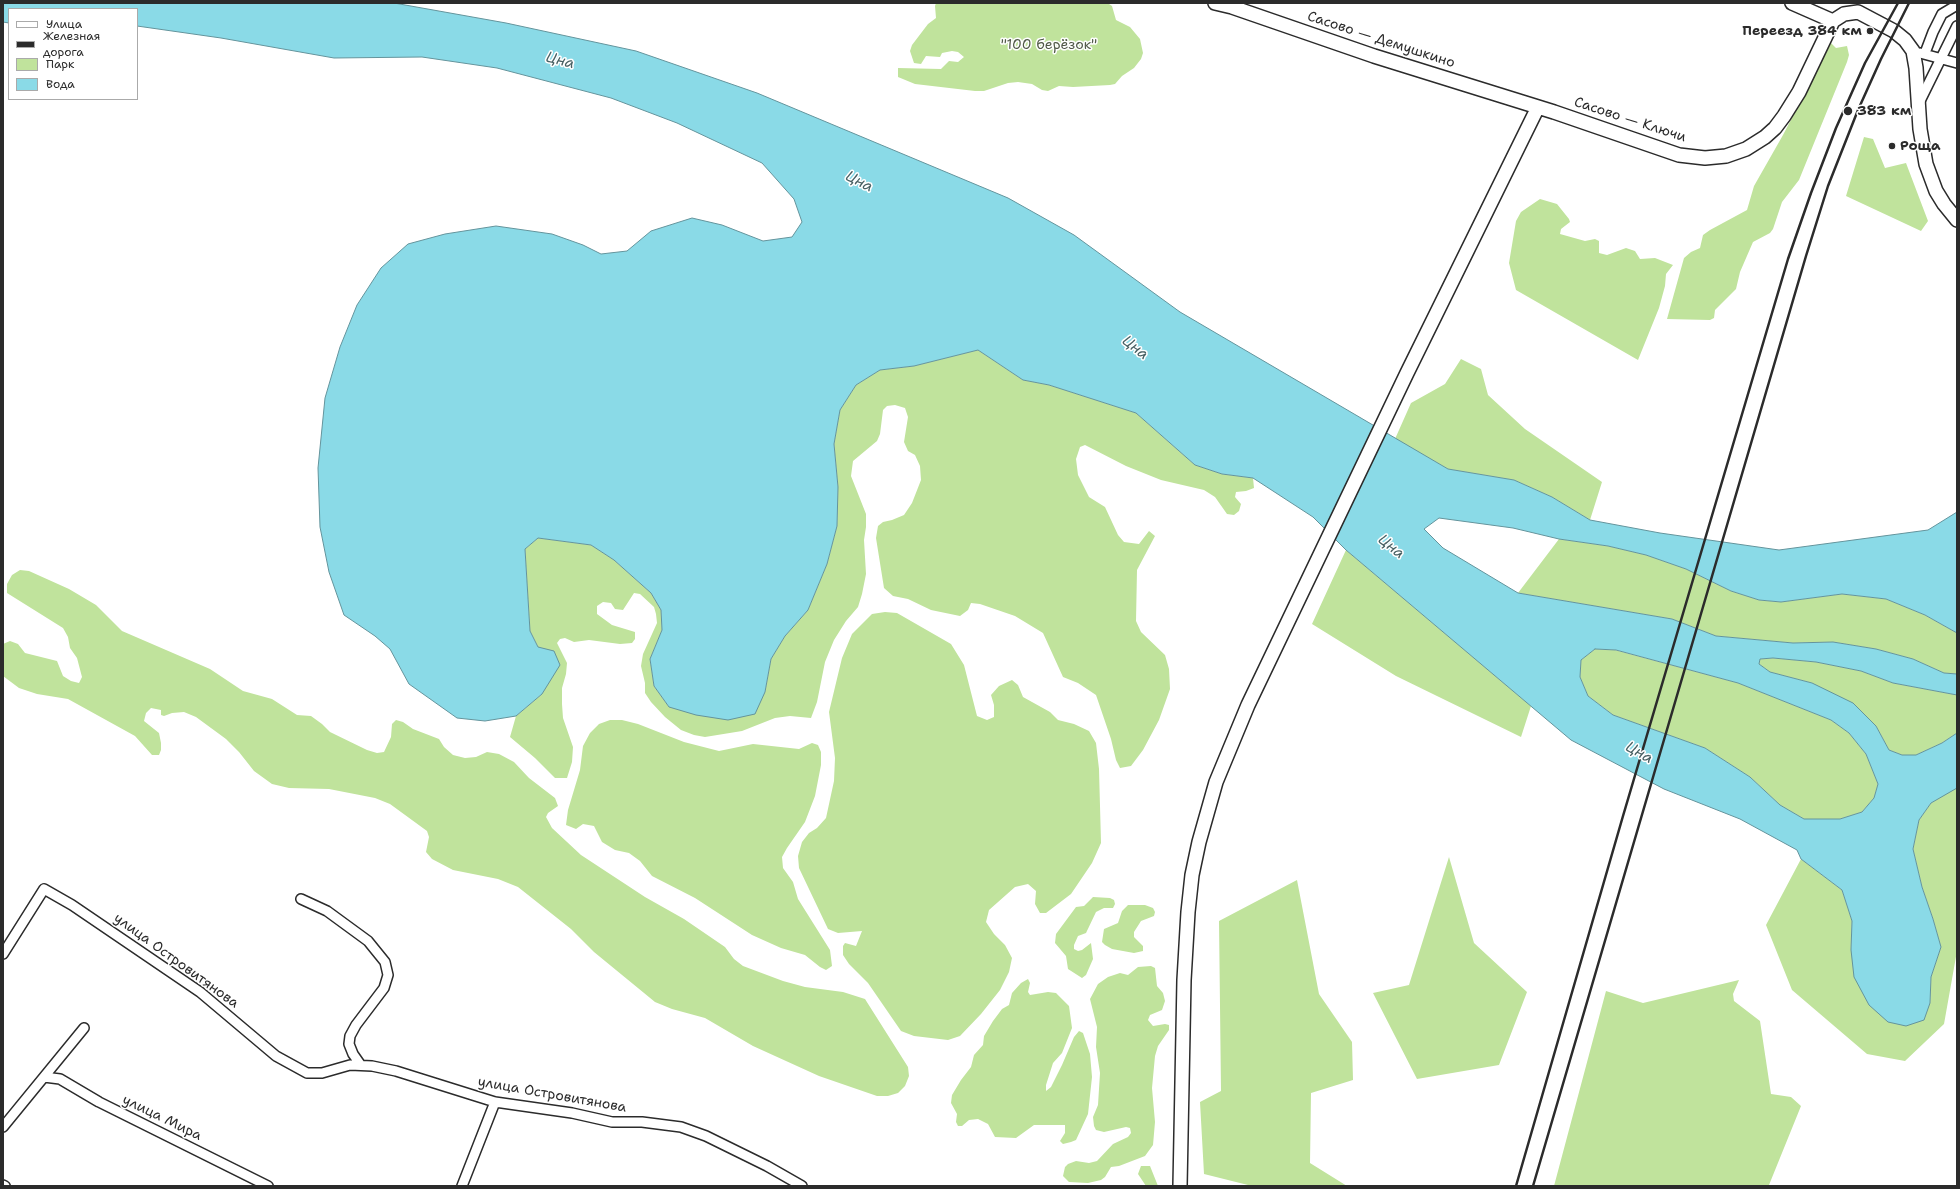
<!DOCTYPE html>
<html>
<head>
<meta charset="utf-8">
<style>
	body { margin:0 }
	#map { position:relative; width:1960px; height:1189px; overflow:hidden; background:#fff; font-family:"Shantell Sans",sans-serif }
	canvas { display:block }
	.frame { position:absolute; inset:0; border:4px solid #2b2b2b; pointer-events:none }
	.legend { position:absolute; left:8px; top:8px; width:130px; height:92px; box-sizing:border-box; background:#fff; border:1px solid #aaa; margin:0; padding:5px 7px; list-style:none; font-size:12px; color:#2b2b2b }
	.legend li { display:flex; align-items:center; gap:8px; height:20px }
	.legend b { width:20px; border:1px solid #aaa }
</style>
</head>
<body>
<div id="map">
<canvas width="1960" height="1189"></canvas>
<div class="frame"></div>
<ul class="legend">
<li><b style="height:5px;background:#fff"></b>Улица</li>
<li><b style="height:5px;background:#2b2b2b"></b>Железная дорога</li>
<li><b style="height:11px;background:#c0e39c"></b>Парк</li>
<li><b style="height:11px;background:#8adae7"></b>Вода</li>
</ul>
</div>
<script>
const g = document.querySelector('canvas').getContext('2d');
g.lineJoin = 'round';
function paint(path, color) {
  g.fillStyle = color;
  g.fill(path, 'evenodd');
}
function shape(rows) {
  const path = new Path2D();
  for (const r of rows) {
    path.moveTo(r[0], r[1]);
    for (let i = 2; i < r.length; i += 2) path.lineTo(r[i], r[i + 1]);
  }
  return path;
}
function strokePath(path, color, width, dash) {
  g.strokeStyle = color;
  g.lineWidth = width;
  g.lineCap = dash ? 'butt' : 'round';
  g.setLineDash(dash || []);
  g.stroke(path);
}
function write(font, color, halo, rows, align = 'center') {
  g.font = font + ' "Shantell Sans",sans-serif';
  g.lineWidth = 3;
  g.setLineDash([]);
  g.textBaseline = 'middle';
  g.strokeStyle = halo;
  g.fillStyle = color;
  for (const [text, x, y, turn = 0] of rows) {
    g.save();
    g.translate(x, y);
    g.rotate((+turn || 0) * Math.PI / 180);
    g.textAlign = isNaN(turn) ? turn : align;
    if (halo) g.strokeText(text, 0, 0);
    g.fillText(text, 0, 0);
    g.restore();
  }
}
paint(shape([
	[936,3,1109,4,1112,6,1116,20,1130,27,1140,39,1143,53,1141,59,1134,68,1122,76,1115,84,1110,85,1073,87,1059,86,1048,91,1042,90,1032,84,1018,82,1008,83,984,91,975,91,915,84,898,77,898,68,941,69,949,61,958,62,964,57,958,52,952,51,942,53,940,57,926,56,921,64,914,63,910,51,912,45,928,24,936,18,935,6],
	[1831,43,1836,48,1847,46,1849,55,1847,62,1799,180,1782,202,1773,229,1770,233,1753,242,1740,272,1736,289,1715,310,1714,318,1710,320,1667,319,1684,258,1691,252,1700,248,1703,235,1710,230,1747,210,1754,186,1783,135],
	[1864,137,1873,139,1885,168,1906,163,1928,221,1921,231,1846,196],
	[1540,199,1557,204,1569,219,1570,222,1561,229,1560,234,1585,241,1595,239,1599,241,1599,253,1607,255,1626,248,1635,251,1640,259,1655,258,1673,265,1666,274,1665,286,1659,308,1638,360,1516,290,1509,263,1516,221,1521,212],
	[978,350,1023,380,1049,385,1136,413,1195,465,1222,474,1253,478,1254,488,1246,491,1236,492,1235,497,1241,504,1239,511,1234,515,1227,514,1215,497,1204,490,1161,480,1126,466,1085,445,1080,447,1076,459,1078,475,1089,497,1105,507,1118,535,1124,542,1139,544,1149,531,1155,536,1137,570,1136,621,1141,632,1165,655,1169,669,1170,689,1159,720,1143,750,1131,766,1120,768,1116,760,1111,739,1096,695,1078,683,1063,677,1043,633,1015,616,980,604,971,603,968,610,960,616,931,610,908,599,893,596,884,588,876,538,878,526,883,522,892,520,904,515,912,503,921,480,920,466,915,455,908,451,904,442,908,417,905,408,895,405,887,406,883,410,880,434,877,441,853,461,851,476,866,514,866,527,864,540,866,574,862,594,858,607,846,621,834,640,825,662,817,702,811,718,790,716,775,718,742,731,705,737,694,735,681,730,665,717,651,702,645,693,645,683,641,666,643,654,657,623,656,614,654,607,640,594,634,593,623,610,615,609,611,603,603,602,597,606,597,614,612,625,635,632,635,639,632,643,620,644,589,640,574,642,565,638,560,639,557,643,567,663,566,674,562,688,562,704,563,718,573,747,572,762,567,778,555,778,535,758,510,737,516,716,542,694,538,647,530,631,525,549,538,538,591,545,614,560,651,593,661,610,662,630,650,659,654,686,669,707,765,692,771,659,785,636,808,610,827,564,837,526,838,487,834,444,840,410,856,385,880,370,914,366],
	[1461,359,1481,369,1488,395,1525,429,1602,482,1590,520,1552,497,1514,480,1448,469,1395,439,1411,403,1445,384],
	[1559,539,1608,546,1646,555,1686,569,1731,591,1759,600,1781,602,1842,594,1886,599,1925,615,1957,633,1957,674,1944,673,1913,659,1876,649,1833,642,1793,643,1716,636,1672,619,1518,593],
	[1346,550,1531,706,1521,737,1396,676,1312,624],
	[20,570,29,571,69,589,96,605,122,631,210,669,243,691,272,699,297,715,311,716,322,724,330,732,367,750,377,753,384,752,391,737,392,724,396,720,403,722,413,729,439,739,444,747,453,755,465,758,476,757,487,752,499,754,514,762,529,778,555,798,558,806,548,813,546,817,552,828,581,855,645,897,684,919,725,947,734,959,743,966,783,981,805,987,843,992,865,999,908,1067,909,1076,905,1086,898,1093,888,1096,877,1096,819,1076,753,1046,705,1018,672,1009,655,1002,594,952,571,929,518,887,498,879,453,870,432,859,426,852,429,837,427,831,390,804,375,798,329,789,289,788,272,784,254,771,239,752,226,739,196,717,184,712,172,713,164,716,161,715,161,710,151,708,146,713,144,721,159,733,161,743,161,750,159,755,152,755,135,736,68,699,37,694,19,688,3,676,3,644,10,641,18,644,25,653,57,661,63,676,71,681,79,683,82,677,77,658,70,648,68,637,63,628,7,593,7,584,12,575],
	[885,612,897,613,951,644,964,665,977,716,987,720,994,717,994,705,991,695,999,686,1012,680,1018,685,1023,697,1050,712,1058,720,1074,724,1089,731,1096,743,1099,769,1101,843,1092,863,1071,894,1046,913,1040,913,1035,904,1036,891,1028,884,1015,887,989,910,986,922,994,934,1005,945,1012,958,1009,972,1000,990,981,1014,960,1036,948,1040,914,1036,901,1031,868,983,849,964,843,955,843,946,845,943,856,946,862,931,838,933,828,929,799,868,798,856,802,842,809,833,817,828,826,818,834,781,835,758,829,712,842,658,852,634,872,614],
	[1595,649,1615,650,1738,683,1831,720,1849,733,1866,754,1878,784,1874,798,1862,812,1840,819,1804,819,1780,805,1750,777,1705,748,1613,715,1588,696,1580,677,1581,660],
	[1773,658,1816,662,1861,671,1893,683,1957,695,1957,733,1942,743,1916,755,1902,755,1889,750,1876,726,1812,683,1770,672,1759,664,1760,659],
	[610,720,622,720,638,724,684,742,719,751,753,744,799,749,812,743,818,745,821,752,821,765,815,796,805,822,787,848,782,857,783,868,793,882,798,899,830,950,832,966,826,970,820,967,805,955,781,948,752,935,695,898,652,876,640,861,629,853,615,850,602,842,594,826,583,824,576,829,566,825,568,810,580,770,583,746,590,733,599,724],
	[1954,788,1957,788,1957,951,1944,1024,1905,1061,1867,1054,1792,990,1766,925,1801,859,1842,890,1852,921,1851,950,1930,1003,1931,977,1941,947,1933,919,1922,887,1913,849,1919,820,1931,803],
	[1449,857,1474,943,1527,992,1499,1065,1417,1079,1373,993,1409,985],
	[1297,880,1319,994,1352,1042,1353,1080,1311,1093,1310,1163,1347,1186,1252,1186,1204,1174,1200,1102,1221,1091,1219,921],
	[1093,897,1110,898,1114,900,1115,904,1113,908,1104,908,1096,912,1086,933,1078,936,1074,945,1074,949,1078,951,1082,950,1091,943,1093,959,1086,975,1082,978,1068,969,1066,956,1055,943,1056,934,1076,907,1084,906],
	[1128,905,1145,905,1153,908,1155,912,1154,916,1141,921,1134,932,1134,937,1143,946,1143,951,1134,953,1112,949,1105,945,1102,942,1104,929,1118,923,1122,911],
	[1151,966,1155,968,1157,986,1163,993,1165,1001,1162,1010,1150,1015,1148,1020,1153,1026,1165,1024,1169,1025,1169,1030,1158,1046,1155,1056,1152,1088,1155,1122,1153,1145,1145,1156,1119,1166,1111,1167,1105,1177,1101,1180,1088,1183,1069,1182,1063,1176,1065,1167,1068,1164,1076,1161,1089,1163,1097,1161,1113,1144,1128,1137,1131,1133,1130,1128,1126,1127,1104,1132,1096,1130,1094,1126,1093,1117,1098,1105,1100,1073,1096,1047,1097,1027,1090,999,1098,984,1108,977,1120,973,1128,975,1138,967],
	[1028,979,1030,983,1028,992,1030,995,1048,992,1056,993,1069,1006,1072,1028,1062,1053,1053,1063,1046,1085,1046,1091,1051,1087,1062,1065,1074,1037,1079,1031,1083,1033,1090,1054,1092,1077,1088,1114,1076,1140,1071,1142,1063,1144,1060,1141,1065,1133,1065,1125,1034,1125,1016,1138,995,1137,988,1124,978,1119,969,1120,962,1126,958,1126,956,1122,957,1114,951,1103,952,1095,961,1080,971,1067,974,1055,983,1045,984,1036,993,1021,1002,1009,1009,1005,1012,993,1021,983],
	[1739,980,1733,994,1734,1001,1760,1021,1771,1094,1791,1097,1801,1106,1769,1185,1554,1186,1606,991,1643,1003],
	[1141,1166,1150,1166,1158,1186,1146,1186,1138,1174]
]), '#c0e39c');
const water = shape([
	[3,3,394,3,506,23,636,51,757,93,1008,198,1074,235,1180,312,1448,469,1514,480,1552,497,1590,520,1660,533,1779,550,1928,530,1957,512,1957,633,1925,615,1886,599,1842,594,1781,602,1759,600,1731,591,1686,569,1646,555,1608,546,1559,539,1513,528,1439,518,1424,529,1443,548,1518,593,1672,619,1716,636,1793,643,1833,642,1876,649,1913,659,1944,673,1957,674,1957,695,1893,683,1861,671,1816,662,1773,658,1760,659,1759,664,1770,672,1812,683,1853,703,1876,726,1889,750,1902,755,1916,755,1942,743,1957,733,1957,788,1931,803,1919,820,1913,849,1922,887,1933,919,1941,947,1931,977,1930,1003,1924,1020,1906,1026,1888,1022,1869,1005,1854,977,1851,950,1852,921,1842,890,1801,859,1797,850,1740,819,1664,789,1571,740,1346,550,1313,517,1253,478,1222,474,1195,465,1136,413,1049,385,1023,380,978,350,914,366,880,370,856,385,840,410,834,444,838,487,837,526,827,564,808,610,785,636,771,659,765,692,755,714,728,720,696,715,669,707,654,686,650,659,662,630,661,610,651,593,614,560,591,545,538,538,525,549,530,631,538,647,554,651,560,665,542,694,516,716,485,721,457,718,409,684,390,649,375,636,344,615,329,572,320,527,318,468,325,398,340,347,357,305,381,268,408,244,445,234,496,226,552,234,583,245,601,254,627,251,651,231,692,218,722,225,763,241,792,237,802,222,794,199,762,163,677,123,611,98,497,68,422,57,334,58,221,38,137,26,137,9,9,9,9,23,3,22,3,3],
	[1595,649,1616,650,1738,683,1831,720,1849,733,1866,754,1878,784,1874,798,1862,812,1840,819,1804,819,1780,805,1750,777,1705,748,1613,715,1588,696,1580,677,1581,660,1595,649]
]);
paint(water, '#8adae7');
strokePath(water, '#64949c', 1);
const street = shape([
	[1920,53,1957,63],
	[1925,53,1933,32,1942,14,1957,5],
	[1919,103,1957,26],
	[301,899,327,911,368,941,385,962,388,975,384,988,356,1025,350,1036,349,1044,353,1054,360,1064],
	[3,954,44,889,72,905,200,992,276,1056,307,1073,322,1073,350,1065,372,1066,396,1071,495,1102,572,1113,612,1122,642,1122,681,1127,706,1136,767,1166,802,1186],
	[44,1077,60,1079,99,1102,268,1186],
	[3,1127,84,1028],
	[3,1185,5,1186],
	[462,1186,495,1102]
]);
const secondary = shape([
	[1215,3,1232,7,1374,56,1554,112,1679,155,1705,158,1726,156,1746,149,1765,137,1775,128,1784,116,1799,92,1833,21,1844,14,1858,12,1894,31,1905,40,1913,51,1916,68,1920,129,1926,164,1936,191,1944,204,1957,220],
	[1792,3,1833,21],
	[1180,1186,1184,980,1188,912,1192,875,1199,842,1216,782,1248,705,1407,373,1538,107]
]);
strokePath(street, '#2b2b2b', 12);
strokePath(secondary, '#2b2b2b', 16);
strokePath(street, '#fff', 9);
strokePath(secondary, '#fff', 13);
strokePath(shape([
	[1516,1186,1623,816,1788,259,1811,193,1836,128,1865,63,1898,3],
	[1533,1186,1806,256,1828,186,1858,110,1881,59,1909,3]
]), '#2b2b2b', 2.5);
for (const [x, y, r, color] of [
	[1870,31,4,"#2b2b2b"],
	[1848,111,5,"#2b2b2b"],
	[1892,146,4,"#2b2b2b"]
]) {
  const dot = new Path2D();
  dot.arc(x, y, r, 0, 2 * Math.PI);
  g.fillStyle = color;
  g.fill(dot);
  strokePath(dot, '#fff', 1.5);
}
write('bold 14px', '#2b2b2b', '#fff', [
	["Переезд 384 км",1862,31,"right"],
	["383 км",1857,111],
	["Роща",1900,146]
], 'left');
write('14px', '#2b2b2b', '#fff', [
	["Сасово — Демушкино",1381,40,18],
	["Сасово — Ключи",1630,120,18],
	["улица Островитянова",176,961,36],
	["улица Островитянова",552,1095,10],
	["улица Мира",162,1118,26]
]);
write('14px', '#505947', '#fff', [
	["\"100 берёзок\"",1049,45]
]);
write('italic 15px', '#486063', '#fff', [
	["Цна",560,61,15],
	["Цна",859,182,27],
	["Цна",1135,348,38],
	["Цна",1391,547,39],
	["Цна",1639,753,29]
]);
</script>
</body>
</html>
